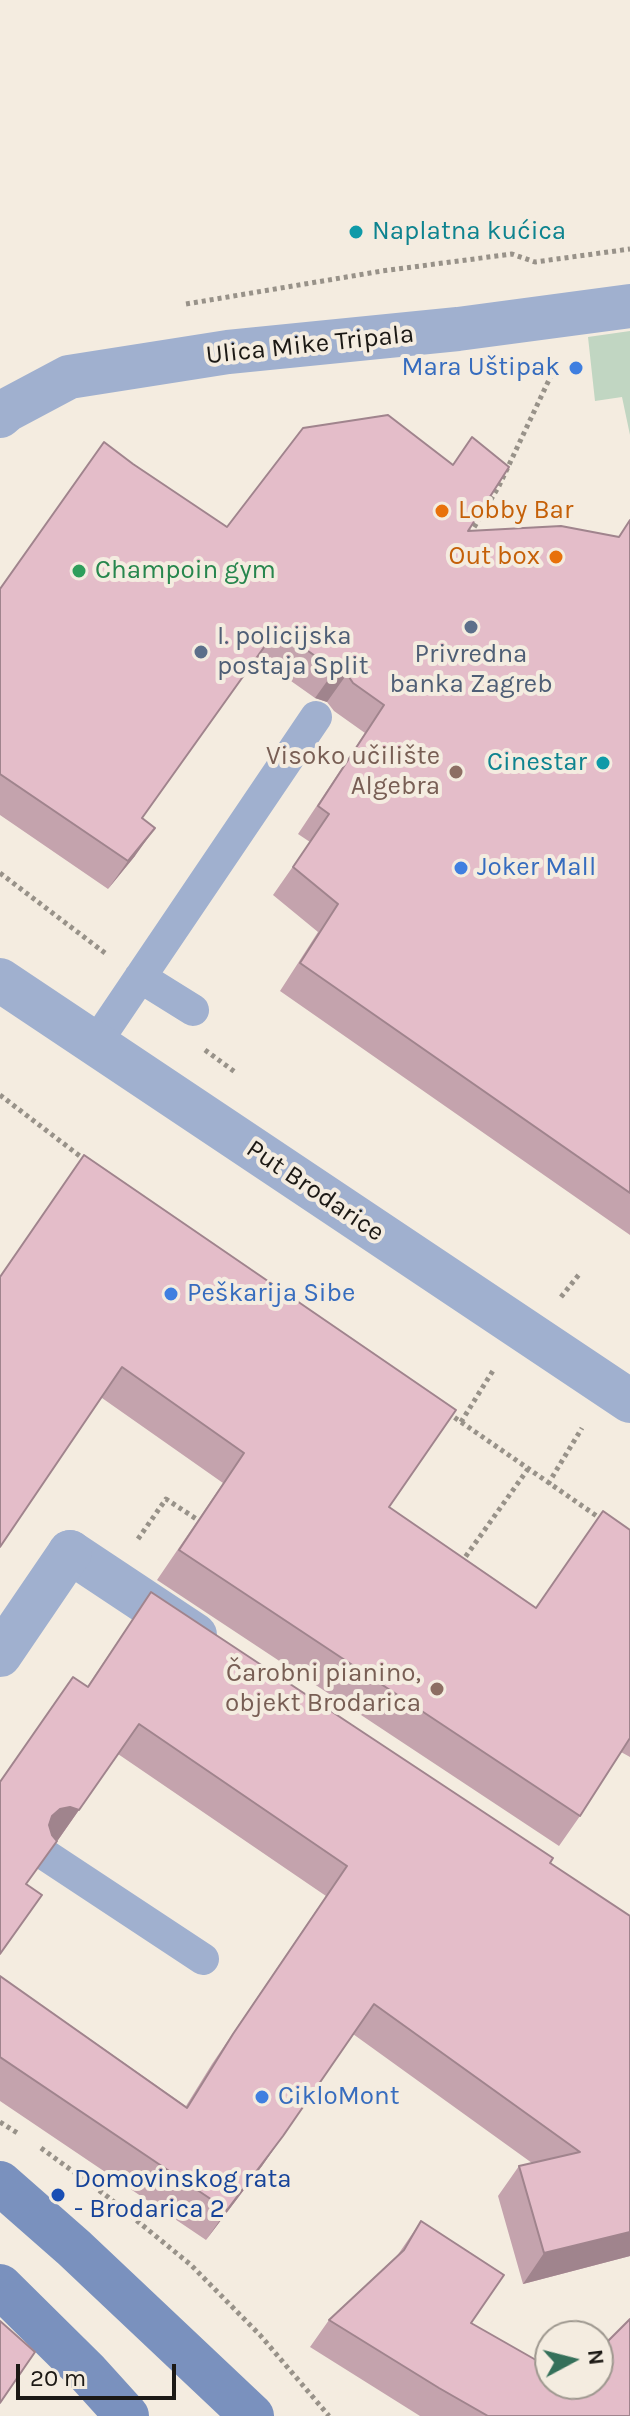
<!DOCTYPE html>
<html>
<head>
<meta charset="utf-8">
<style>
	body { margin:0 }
	#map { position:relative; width:630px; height:2416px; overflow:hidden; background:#f4ece0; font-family:Karla,sans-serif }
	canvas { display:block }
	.north { position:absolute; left:534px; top:2320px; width:80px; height:80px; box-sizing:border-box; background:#f4ece0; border:2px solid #9e988f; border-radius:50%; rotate:83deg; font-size:22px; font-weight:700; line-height:32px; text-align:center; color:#1c1915 }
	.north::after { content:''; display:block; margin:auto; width:28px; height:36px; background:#35705a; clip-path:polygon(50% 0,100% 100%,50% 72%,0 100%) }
	.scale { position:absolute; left:16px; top:2364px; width:160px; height:36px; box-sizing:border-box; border:4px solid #1c1915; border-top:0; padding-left:10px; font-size:24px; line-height:28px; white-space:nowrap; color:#1c1915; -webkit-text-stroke:6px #f4ece0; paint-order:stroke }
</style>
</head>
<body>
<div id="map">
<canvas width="630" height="2416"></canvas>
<div class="north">N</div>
<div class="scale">20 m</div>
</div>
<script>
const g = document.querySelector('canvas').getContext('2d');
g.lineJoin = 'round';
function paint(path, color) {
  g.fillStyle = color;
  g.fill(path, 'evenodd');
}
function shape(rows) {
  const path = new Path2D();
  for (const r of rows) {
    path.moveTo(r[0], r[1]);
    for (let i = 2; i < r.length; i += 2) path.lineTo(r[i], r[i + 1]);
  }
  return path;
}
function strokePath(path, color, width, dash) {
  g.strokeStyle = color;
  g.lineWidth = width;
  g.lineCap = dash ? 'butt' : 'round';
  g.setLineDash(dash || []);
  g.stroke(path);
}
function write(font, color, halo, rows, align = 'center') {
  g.font = font + ' Karla,sans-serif';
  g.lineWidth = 8;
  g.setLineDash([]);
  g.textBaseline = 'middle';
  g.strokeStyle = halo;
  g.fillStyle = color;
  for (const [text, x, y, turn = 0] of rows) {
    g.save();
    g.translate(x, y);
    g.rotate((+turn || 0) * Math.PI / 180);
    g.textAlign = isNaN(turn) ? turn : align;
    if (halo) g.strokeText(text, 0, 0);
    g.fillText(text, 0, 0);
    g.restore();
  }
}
paint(shape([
	[630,331,630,435,622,397,595,401,588,337]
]), '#c1d6c2');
strokePath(shape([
	[186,304,382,271,512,254,535,262,630,249],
	[470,534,499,486,556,365],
	[0,873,105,953],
	[205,1050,235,1072],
	[0,1095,85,1160],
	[561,1297,581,1272],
	[448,1413,604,1521],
	[461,1422,494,1369],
	[548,1484,582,1428],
	[138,1539,166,1499,198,1520],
	[461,1563,528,1469],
	[0,2122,19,2134],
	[41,2148,108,2197,191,2265,260,2335,329,2416]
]), '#989289', 5, [4, 4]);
strokePath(shape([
	[140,977,193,1010],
	[95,1044,316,717],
	[47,1856,203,1959]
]), '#a0b0cf', 32);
strokePath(shape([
	[70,1552,195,1635]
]), '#a0b0cf', 44);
strokePath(shape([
	[0,416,7,410,69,377,228,352,458,329,630,306],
	[0,980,630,1401],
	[0,1655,70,1552]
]), '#a0b0cf', 44);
strokePath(shape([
	[0,2183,74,2248,252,2416],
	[0,2286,88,2373,127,2416]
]), '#7a91be', 44);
paint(shape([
	[133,464,227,527,468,531,619,537,630,520,630,1235,280,991,318,932,273,895,310,842,298,834,365,733,334,711,327,702,315,698,257,657,142,818,135,856,108,889,0,815,0,589],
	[0,1276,389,1507,536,1608,630,1530,630,1757,621,1752,580,1816,559,1846,157,1580,223,1483,102,1398],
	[151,1592,550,1863,630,1916,630,2256,523,2284,498,2196,519,2166,532,2163,353,2034,262,2166,206,2240,0,2101,0,1976,186,2106,212,2064,326,1896,118,1754,58,1840,56,1840,26,1884,0,1954,87,1687],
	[421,2221,471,2323,550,2384,598,2384,630,2416,420,2416,310,2347,329,2320,397,2256]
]), '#c4a3ad');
paint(shape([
	[335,670,347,674,327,702,315,698],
	[155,828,135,856,108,889,128,861],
	[70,1807,79,1810,58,1840,49,1837,39,1839,52,1816,60,1809],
	[283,2136,262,2166,206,2240,227,2210],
	[630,2232,630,2256,523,2284,544,2253]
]), '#a0848d');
const building = shape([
	[388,415,453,465,472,437,509,467,468,531,561,526,619,537,630,520,630,1193,300,963,338,904,293,867,329,814,318,806,384,705,353,683,347,674,335,670,277,629,142,818,155,828,128,861,0,774,0,589,104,442,133,464,227,527,303,428,388,415],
	[84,1155,456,1410,389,1507,536,1608,603,1511,630,1530,630,1738,580,1816,179,1550,244,1453,122,1367,0,1547,0,1277,84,1155],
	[151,1592,553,1858,550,1863,630,1916,630,2232,544,2253,519,2166,580,2152,374,2004,283,2136,227,2210,0,2057,0,1976,187,2108,233,2034,347,1866,139,1724,79,1810,70,1807,60,1809,52,1816,49,1825,52,1835,57,1841,26,1884,42,1895,0,1954,0,1782,73,1677,88,1687,151,1592],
	[421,2221,504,2275,471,2323,550,2368,550,2384,598,2384,598,2351,630,2319,630,2416,488,2416,439,2388,329,2320,404,2250,421,2221],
	[0,2321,35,2352,0,2403,0,2321]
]);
paint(building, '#e4bdc9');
strokePath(building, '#a0848d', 2);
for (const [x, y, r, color] of [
	[356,232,8,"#0f9aa8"],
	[576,368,8,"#3f7fe0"],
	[442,511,8,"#e8710a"],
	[556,557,8,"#e8710a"],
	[79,571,8,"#2e9e5b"],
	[471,627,8,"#5c6f8a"],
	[201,652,8,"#5c6f8a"],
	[603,763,8,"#0f9aa8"],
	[456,772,8,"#8d6e63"],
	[461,868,8,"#3f7fe0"],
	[171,1294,8,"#3f7fe0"],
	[437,1689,8,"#8d6e63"],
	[262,2097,8,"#3f7fe0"],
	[58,2195,8,"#1a4fb4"]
]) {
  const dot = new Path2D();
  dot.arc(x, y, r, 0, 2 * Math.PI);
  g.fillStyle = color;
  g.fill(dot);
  strokePath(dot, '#f4ece0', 3);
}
write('26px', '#0d838f', '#f4ece0', [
	["Naplatna kućica",372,232],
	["Cinestar",587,763,"right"]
], 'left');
write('26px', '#1c1915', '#f4ece0', [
	["Ulica Mike Tripala",310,345,-6],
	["Put Brodarice",315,1191,34]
]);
write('26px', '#366cbe', '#f4ece0', [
	["Mara Uštipak",560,368,"right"],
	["Joker Mall",477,868],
	["Peškarija Sibe",187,1294],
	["CikloMont",278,2097]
], 'left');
write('26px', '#c56008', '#f4ece0', [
	["Lobby Bar",458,511],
	["Out box",540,557,"right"]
], 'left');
write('26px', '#27864d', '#f4ece0', [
	["Champoin gym",95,571]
], 'left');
write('26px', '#4e5e75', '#f4ece0', [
	["I. policijska",217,637],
	["postaja Split",217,667],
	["Privredna",471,655,"center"],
	["banka Zagreb",471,685,"center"]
], 'left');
write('26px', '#785e54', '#f4ece0', [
	["Visoko učilište",440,757],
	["Algebra",440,787],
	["Čarobni pianino,",421,1674],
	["objekt Brodarica",421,1704]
], 'right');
write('26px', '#164399', '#f4ece0', [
	["Domovinskog rata",74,2180],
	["- Brodarica 2",74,2210]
], 'left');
</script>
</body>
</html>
